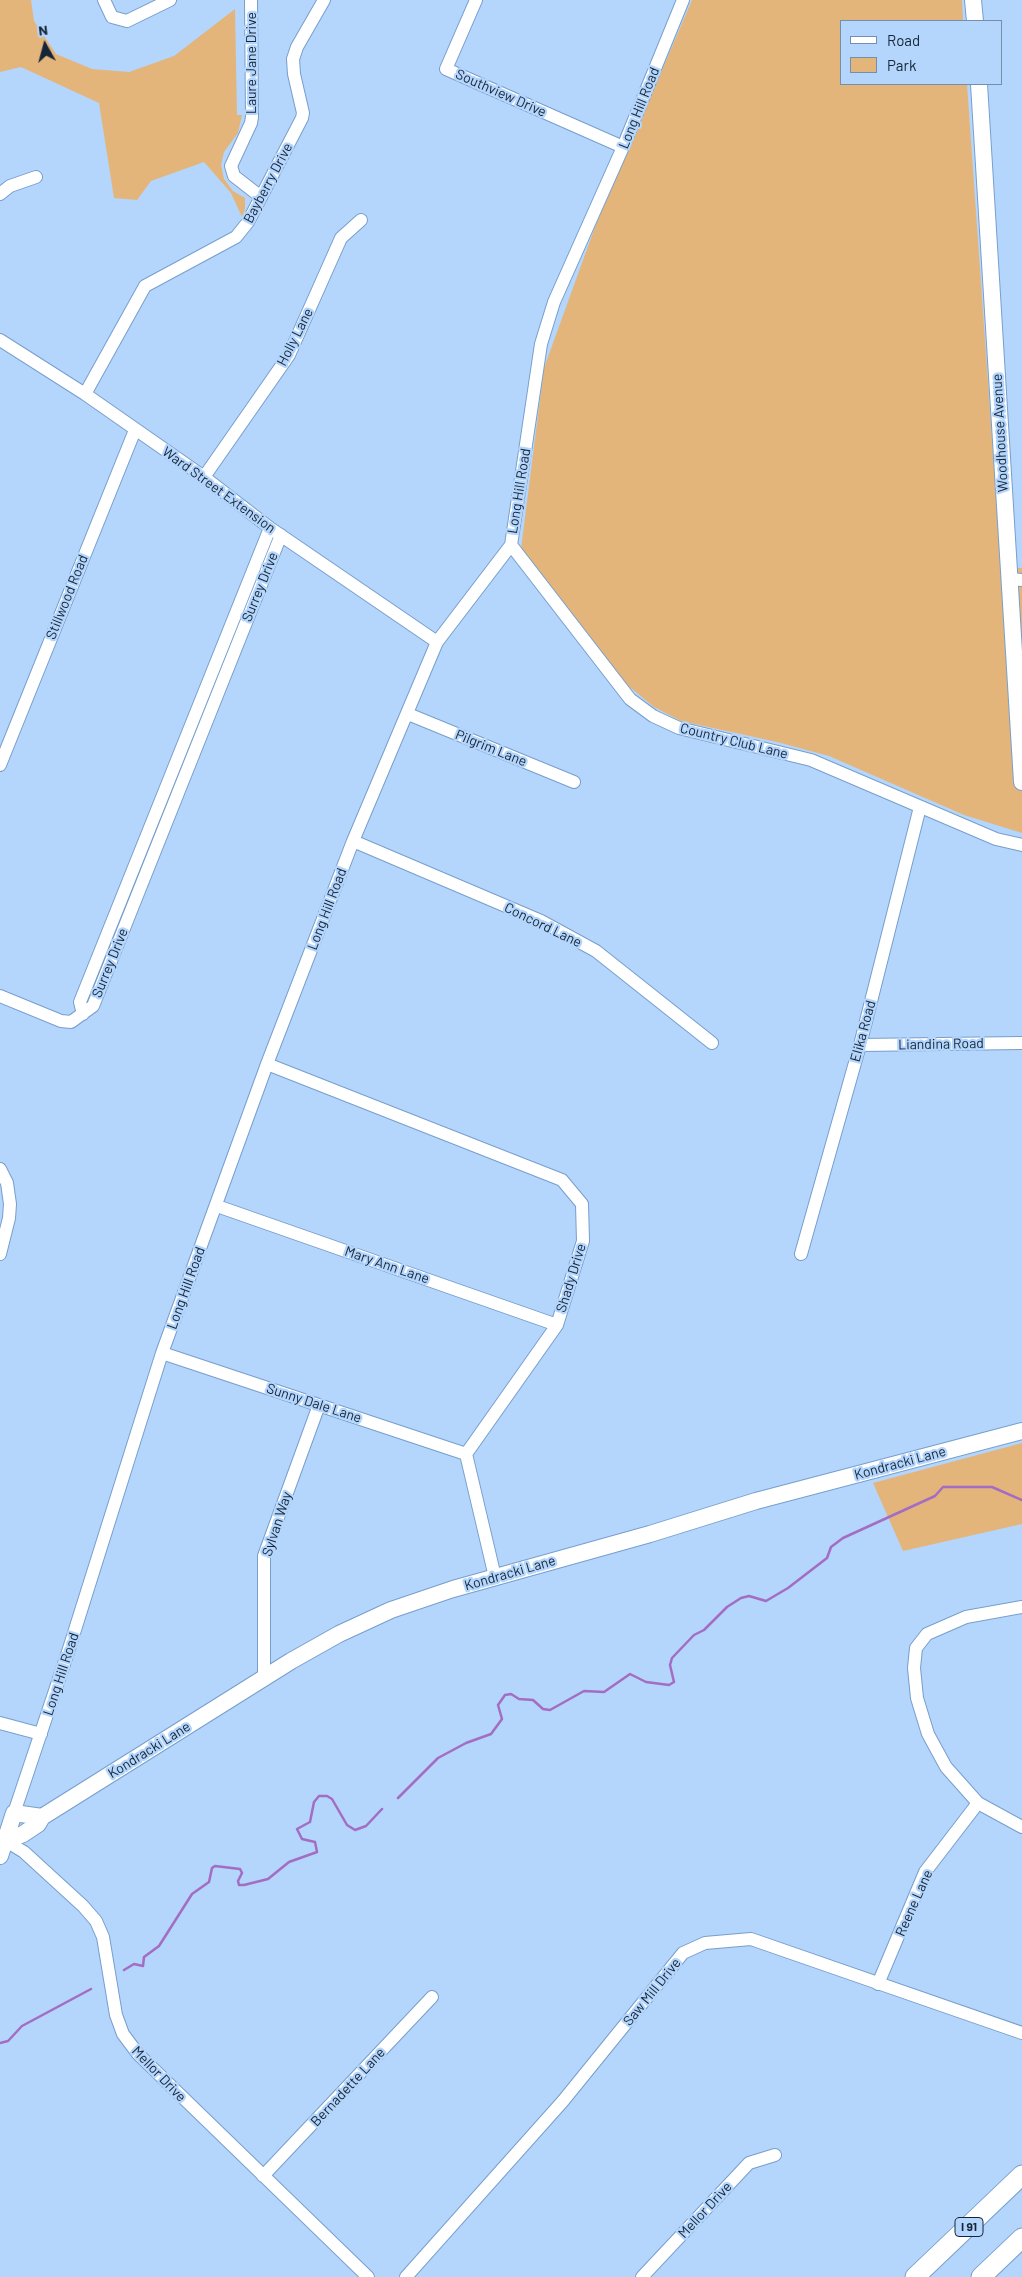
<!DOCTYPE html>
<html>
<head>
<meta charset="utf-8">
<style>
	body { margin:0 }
	#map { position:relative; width:1022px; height:2277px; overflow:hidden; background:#b4d5fc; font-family:Barlow,sans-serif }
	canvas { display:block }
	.legend { position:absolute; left:840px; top:20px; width:162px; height:65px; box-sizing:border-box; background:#b4d5fc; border:1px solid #748fad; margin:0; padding:6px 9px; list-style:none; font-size:15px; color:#152537 }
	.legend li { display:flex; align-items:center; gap:10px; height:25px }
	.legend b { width:25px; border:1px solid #748fad }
	.north { position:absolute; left:20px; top:20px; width:50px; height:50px; -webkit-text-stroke:4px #b4d5fc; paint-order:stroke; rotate:353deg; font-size:14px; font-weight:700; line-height:20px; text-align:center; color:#152537 }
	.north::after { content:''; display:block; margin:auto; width:18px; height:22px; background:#152537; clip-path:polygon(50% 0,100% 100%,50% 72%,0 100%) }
</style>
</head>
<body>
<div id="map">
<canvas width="1022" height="2277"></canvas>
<ul class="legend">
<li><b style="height:6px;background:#fff"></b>Road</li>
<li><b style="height:14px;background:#e4b57a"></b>Park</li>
</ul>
<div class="north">N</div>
</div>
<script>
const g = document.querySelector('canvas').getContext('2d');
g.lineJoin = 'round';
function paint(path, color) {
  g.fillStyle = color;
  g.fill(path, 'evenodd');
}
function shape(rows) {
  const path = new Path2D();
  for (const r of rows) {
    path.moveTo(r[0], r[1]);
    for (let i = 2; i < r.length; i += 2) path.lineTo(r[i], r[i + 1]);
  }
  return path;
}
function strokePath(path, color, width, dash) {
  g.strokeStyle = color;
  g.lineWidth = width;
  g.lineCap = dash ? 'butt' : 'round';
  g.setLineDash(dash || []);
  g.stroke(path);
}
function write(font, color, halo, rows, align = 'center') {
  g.font = font + ' Barlow,sans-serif';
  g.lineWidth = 4.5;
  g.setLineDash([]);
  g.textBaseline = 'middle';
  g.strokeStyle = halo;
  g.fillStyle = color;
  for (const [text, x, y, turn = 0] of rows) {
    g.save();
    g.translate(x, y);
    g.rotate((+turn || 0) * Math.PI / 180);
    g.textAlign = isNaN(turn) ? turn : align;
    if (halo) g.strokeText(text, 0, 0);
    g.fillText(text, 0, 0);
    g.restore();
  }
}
paint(shape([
	[0,0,31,0,34,21,56,54,92,69,129,72,174,56,235,9,237,115,242,115,238,133,224,152,221,165,224,179,233,191,245,198,245,209,242,217,231,193,204,162,151,181,137,200,114,198,99,103,21,67,0,72],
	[692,0,962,0,963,21,841,21,841,84,967,84,1001,567,1022,568,1022,833,964,815,829,756,777,742,681,721,654,707,626,684,521,549,544,368,595,227],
	[1022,1443,1022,1524,903,1551,873,1483]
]), '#e4b57a');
strokePath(shape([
	[398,1798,438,1758,466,1743,491,1734,502,1719,498,1705,505,1695,511,1694,519,1699,533,1700,543,1709,550,1710,584,1691,604,1692,630,1674,646,1682,669,1685,674,1682,670,1665,672,1658,694,1635,704,1630,727,1607,741,1598,749,1596,766,1601,788,1588,827,1558,831,1547,843,1538,935,1496,943,1487,992,1487,1022,1500],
	[124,1970,134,1964,143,1966,144,1957,159,1946,192,1894,209,1882,212,1868,215,1866,240,1869,242,1873,238,1881,239,1885,244,1885,268,1879,289,1862,317,1852,315,1842,302,1839,297,1829,310,1822,314,1802,319,1796,327,1796,332,1799,347,1825,355,1830,366,1826,382,1809],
	[0,2043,8,2041,22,2026,91,1989]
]), '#a36dc3', 2.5);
const minor = shape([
	[104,0,112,17,127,21,170,0],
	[251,0,252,117,251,123,231,166,234,176,261,197],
	[476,0,446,69,623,147],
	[0,194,10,186,36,177],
	[0,340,85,394,204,477,270,528,437,642],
	[85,394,145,286,236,237,248,222,302,118,303,113,294,74,293,59,297,47,324,0],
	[204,477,289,355,341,238,361,220],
	[511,545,630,699,653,716,679,728,811,760,996,839,1022,845],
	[1009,579,1022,580],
	[408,714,574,782],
	[0,765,135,430],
	[353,841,541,921,596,951,712,1043],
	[0,996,61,1021,71,1022,93,1006,281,535],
	[83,1014,80,1002,270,528],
	[860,1045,1022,1043],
	[267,1064,562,1180,582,1204,583,1241,557,1325,466,1454,495,1577],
	[0,1169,7,1183,10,1204,9,1218,0,1254],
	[217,1206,557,1325],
	[801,1254,860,1045,920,807],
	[162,1353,466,1454],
	[1022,1607,966,1617,927,1634,916,1648,914,1668,917,1698,928,1734,946,1767,978,1803,1022,1827],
	[264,1678,264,1556,319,1405],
	[0,1723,41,1734],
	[14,1813,68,1652,162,1353,267,1064,353,841,437,642,511,545,541,344,554,302,623,147,683,0],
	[6,1841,24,1852,83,1906,96,1921,103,1937,116,2015,123,2034,138,2054,368,2277],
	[878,1984,925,1872,978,1803],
	[263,2176,432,1997],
	[406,2277,563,2101,683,1953,705,1943,751,1939,1022,2033],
	[642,2277,749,2163,775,2155]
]);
const major = shape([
	[973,0,975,21],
	[979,84,1022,782],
	[6,1841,23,1834,38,1824,42,1817,291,1661,339,1634,391,1610,453,1589,650,1534,756,1501,1022,1431],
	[0,1856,14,1813,42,1817]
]);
const highway = shape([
	[915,2277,1022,2175],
	[981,2277,1022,2238]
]);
strokePath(minor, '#779fcc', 14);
strokePath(major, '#779fcc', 18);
strokePath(highway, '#779fcc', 21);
strokePath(minor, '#fff', 12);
strokePath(major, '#fff', 16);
strokePath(highway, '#fff', 19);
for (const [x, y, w] of [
	[969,2227,28]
]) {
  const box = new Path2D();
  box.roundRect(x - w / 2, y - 9.5, w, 19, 4);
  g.fillStyle = '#b4d5fc';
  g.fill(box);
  strokePath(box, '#152537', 1);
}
write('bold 12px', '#152537', null, [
	["I 91",969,2227]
]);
write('14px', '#152537', '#b4d5fc', [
	["Laure Jane Drive",251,63,-90],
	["Southview Drive",501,93,24],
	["Long Hill Road",639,108,-68],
	["Bayberry Drive",268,183,-62],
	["Holly Lane",295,337,-63],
	["Woodhouse Avenue",1000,433,-93],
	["Ward Street Extension",219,490,36],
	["Long Hill Road",519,491,-81],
	["Surrey Drive",260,587,-68],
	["Stillwood Road",67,597,-68],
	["Country Club Lane",734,741,14],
	["Pilgrim Lane",491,748,22],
	["Long Hill Road",327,909,-69],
	["Concord Lane",543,925,26],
	["Surrey Drive",110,963,-68],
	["Elika Road",863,1031,-75],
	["Liandina Road",941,1044,-1],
	["Mary Ann Lane",387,1265,19],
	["Shady Drive",571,1278,-73],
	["Long Hill Road",186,1288,-70],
	["Sunny Dale Lane",314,1403,18],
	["Kondracki Lane",900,1463,-15],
	["Sylvan Way",277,1524,-72],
	["Kondracki Lane",510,1573,-16],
	["Long Hill Road",61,1674,-72],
	["Kondracki Lane",149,1750,-32],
	["Reene Lane",914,1903,-66],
	["Saw Mill Drive",652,1992,-51],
	["Mellor Drive",159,2074,46],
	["Bernadette Lane",348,2087,-47],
	["Mellor Drive",705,2210,-47]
]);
</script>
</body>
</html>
